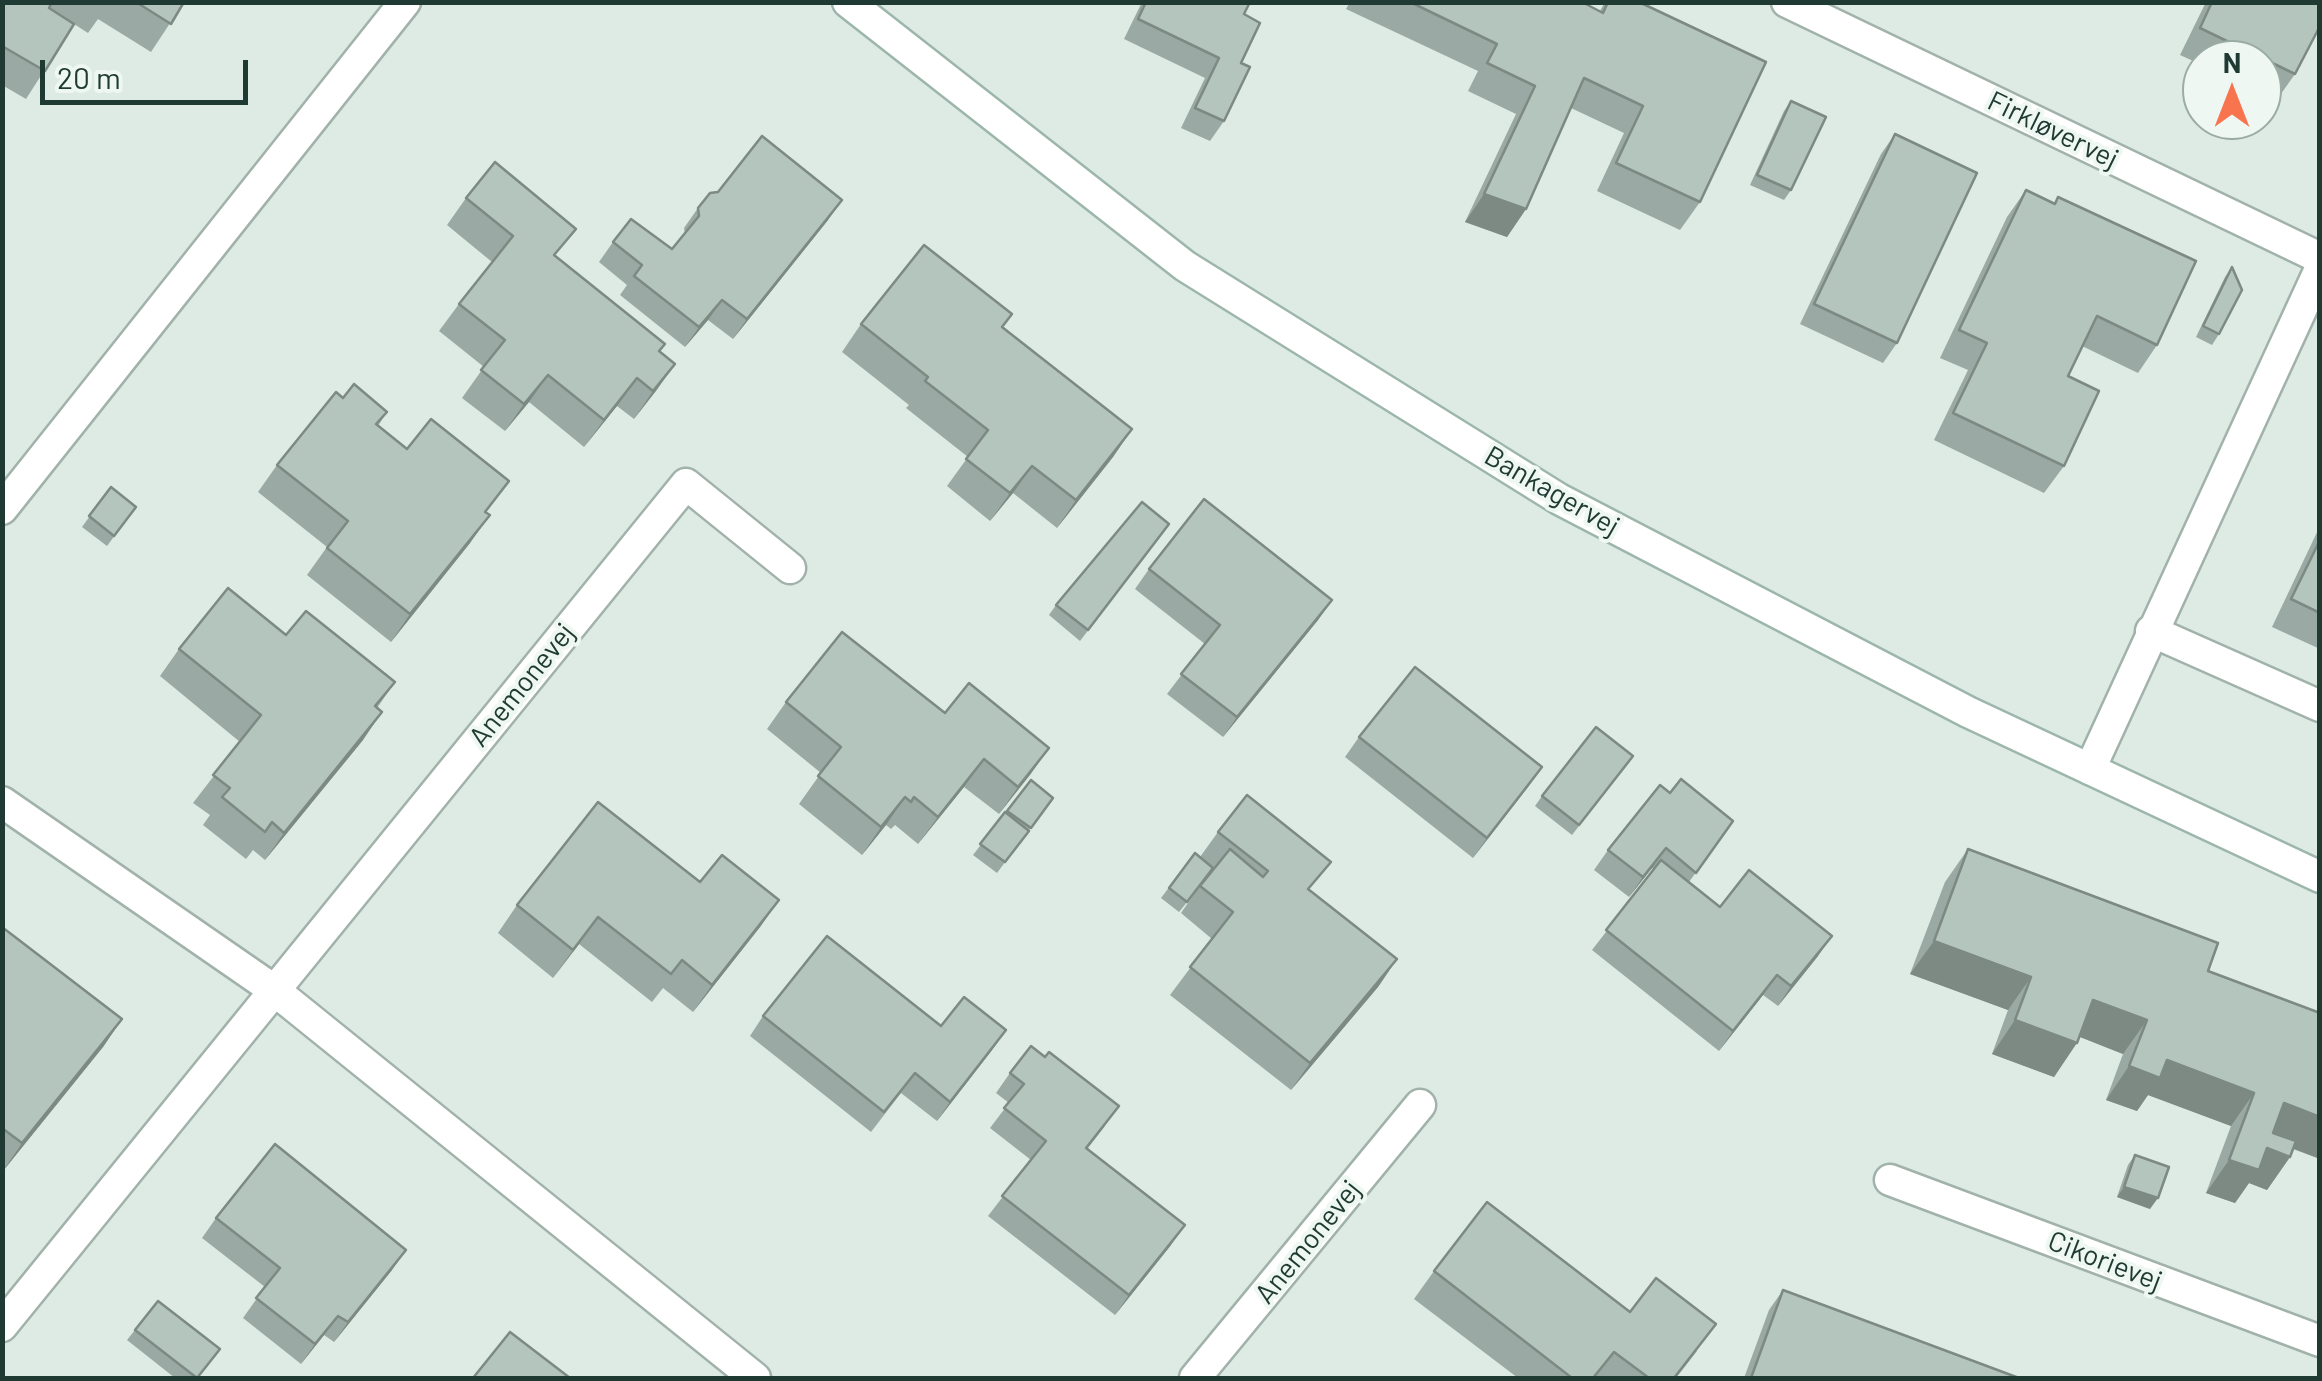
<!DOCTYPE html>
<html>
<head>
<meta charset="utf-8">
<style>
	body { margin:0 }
	#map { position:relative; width:2322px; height:1381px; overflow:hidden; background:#deeae4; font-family:Barlow,sans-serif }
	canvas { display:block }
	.frame { position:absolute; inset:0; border:5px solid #1f3a32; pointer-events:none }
	.north { position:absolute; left:2182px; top:40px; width:100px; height:100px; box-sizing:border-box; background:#eef7f2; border:2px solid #9baba5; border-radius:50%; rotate:0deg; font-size:28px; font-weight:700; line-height:40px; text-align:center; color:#1f3a32 }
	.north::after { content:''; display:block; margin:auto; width:35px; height:45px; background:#f7744f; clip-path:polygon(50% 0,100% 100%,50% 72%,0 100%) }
	.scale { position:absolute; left:40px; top:60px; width:208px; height:45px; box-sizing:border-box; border:5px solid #1f3a32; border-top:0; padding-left:12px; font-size:30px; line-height:35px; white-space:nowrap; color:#1f3a32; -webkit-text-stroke:8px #eef7f2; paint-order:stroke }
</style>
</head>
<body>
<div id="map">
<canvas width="2322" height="1381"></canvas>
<div class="frame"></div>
<div class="north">N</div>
<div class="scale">20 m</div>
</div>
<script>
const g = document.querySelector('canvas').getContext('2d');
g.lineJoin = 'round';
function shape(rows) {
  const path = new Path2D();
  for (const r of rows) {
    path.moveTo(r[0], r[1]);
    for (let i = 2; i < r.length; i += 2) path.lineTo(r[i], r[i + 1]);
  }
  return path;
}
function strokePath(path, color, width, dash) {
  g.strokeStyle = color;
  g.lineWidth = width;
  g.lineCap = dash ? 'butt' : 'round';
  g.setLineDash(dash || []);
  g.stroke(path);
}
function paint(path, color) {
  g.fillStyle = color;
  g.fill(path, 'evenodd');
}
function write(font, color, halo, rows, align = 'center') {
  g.font = font + ' Barlow,sans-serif';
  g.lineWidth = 8;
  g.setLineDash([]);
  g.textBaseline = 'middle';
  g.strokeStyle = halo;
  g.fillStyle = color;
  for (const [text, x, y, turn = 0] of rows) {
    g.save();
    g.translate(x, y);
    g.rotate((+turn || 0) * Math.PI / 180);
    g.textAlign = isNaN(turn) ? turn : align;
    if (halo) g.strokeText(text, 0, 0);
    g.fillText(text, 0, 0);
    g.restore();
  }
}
const lane = shape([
	[2151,631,2320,706]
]);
const street = shape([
	[1787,2,2320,258],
	[2,509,405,2],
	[2090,769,2320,269],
	[2,802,274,990,755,1378],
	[1890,1180,2320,1341],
	[2,1326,686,484,790,568],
	[1195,1378,1420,1105]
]);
const secondary = shape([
	[848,2,1185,266,1559,499,1968,712,2320,877]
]);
strokePath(lane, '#a1b2ab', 35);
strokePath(street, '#a1b2ab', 35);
strokePath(secondary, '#9db6ac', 35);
strokePath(lane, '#fff', 30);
strokePath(street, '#fff', 30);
strokePath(secondary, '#fff', 30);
paint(shape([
	[2,2,184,2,151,52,98,19,88,33,74,24,26,99,2,85],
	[1142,2,1250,2,1244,14,1241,63,1224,121,1210,141,1181,128,1205,78,1124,39],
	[1350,2,1582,2,1600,11,1605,2,1639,2,1700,202,1680,230,1597,191,1624,133,1571,108,1526,209,1507,237,1465,222,1516,114,1468,91,1478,71,1346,9],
	[2206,2,2320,2,2295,74,2276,101,2262,94,2262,60,2202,60,2202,65,2180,55],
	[1791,101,1791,190,1784,200,1750,185,1784,111],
	[1895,134,1897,343,1883,363,1800,324,1881,154],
	[2026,190,2054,203,2058,197,2157,345,2138,373,2082,346,2068,376,2064,466,2044,493,1934,440,1968,370,1940,358,2007,217],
	[466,198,557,257,665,344,660,352,675,364,634,419,617,406,584,447,529,402,505,431,462,398,484,367,439,331,459,304,492,262,447,225],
	[698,208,828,220,733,339,708,320,685,347,620,295,627,285,599,262,613,242,672,249,685,234,684,228],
	[2232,267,2219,334,2212,345,2196,337,2225,277],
	[861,324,1002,327,1132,429,1113,457,1057,528,1013,493,990,521,947,486,968,457,906,408,909,405,842,352],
	[343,398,387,412,378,426,486,513,470,543,391,642,307,575,327,547,258,492,277,465],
	[111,487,136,507,107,546,82,527],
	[1169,524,1080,641,1049,615,1056,605],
	[2320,526,2320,649,2272,627],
	[1149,569,1332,600,1318,620,1223,737,1167,694,1205,644,1135,589],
	[286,635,395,682,377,708,363,740,265,860,253,850,246,859,203,825,210,815,193,803,240,742,160,676,179,649],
	[786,702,945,713,1049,748,999,814,964,787,918,844,895,825,891,829,886,825,862,855,799,804,821,773,767,729],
	[1359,737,1542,767,1473,858,1345,757],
	[1633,756,1572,835,1535,806,1542,796],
	[1031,780,1053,798,997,873,973,855],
	[1670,793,1733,821,1689,882,1720,907,1818,956,1778,1006,1763,995,1719,1051,1592,950,1654,870,1652,868,1629,897,1594,870,1608,850],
	[1218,832,1310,891,1397,959,1378,987,1291,1090,1170,995,1212,939,1181,913,1197,890,1179,912,1161,898,1195,853,1200,857],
	[1968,849,2208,971,2320,1013,2320,1159,2293,1149,2290,1157,2267,1190,2249,1183,2235,1203,2206,1193,2231,1126,2148,1095,2137,1111,2106,1100,2123,1054,2080,1037,2054,1077,1992,1054,2008,1010,1910,974,1945,882],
	[700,882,779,900,760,927,693,1012,663,988,652,1002,579,944,553,978,498,933,517,905],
	[2,927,122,1019,103,1047,3,1171],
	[763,1016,941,1026,992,1050,937,1121,901,1093,871,1132,750,1036],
	[1010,1073,1105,1126,1088,1148,1171,1245,1115,1315,988,1216,1031,1160,990,1128,1009,1103,996,1093],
	[2135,1155,2150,1209,2117,1197,2128,1165],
	[216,1218,392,1270,334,1342,324,1335,301,1364,243,1318,265,1287,202,1238],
	[1434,1271,1630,1312,1697,1351,1676,1378,1518,1378,1414,1299],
	[1783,1290,2019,1378,1744,1378,1769,1310],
	[135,1330,197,1378,175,1378,127,1340]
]), '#9aa9a3');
paint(shape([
	[1484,194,1526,209,1507,237,1465,222],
	[842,200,828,220,733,339,747,319],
	[722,300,708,320,685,347,699,327],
	[675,364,656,391,634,419,653,391],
	[548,375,529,402,505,431,524,404],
	[637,378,617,406,584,447,604,420],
	[1132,429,1113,457,1057,528,1076,500],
	[1032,466,1013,493,990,521,1010,493],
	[490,515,470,543,391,642,410,614],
	[1332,600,1318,620,1223,737,1237,717],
	[382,712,363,740,265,860,284,833],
	[1049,748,1030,775,999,814,1018,787],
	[984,759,964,787,918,844,938,817],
	[1542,767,1528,787,1473,858,1487,838],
	[905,797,886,825,862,855,881,827],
	[1666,848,1652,868,1629,897,1643,877],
	[779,900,760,927,693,1012,712,985],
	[598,917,579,944,553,978,573,950],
	[1832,936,1818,956,1778,1006,1791,986],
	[1934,941,2031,977,2008,1010,1910,974],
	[1397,959,1378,987,1291,1090,1310,1063],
	[1777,975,1763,995,1719,1051,1733,1031],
	[2093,1000,2147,1020,2123,1054,2070,1033],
	[122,1019,103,1047,3,1171,22,1143],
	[2015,1020,2077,1043,2054,1077,1992,1054],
	[1006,1030,992,1050,937,1121,950,1102],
	[2167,1060,2254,1093,2231,1126,2148,1095,2137,1111,2106,1100,2129,1066],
	[2284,1103,2320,1117,2320,1159,2261,1136],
	[2267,1148,2290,1157,2267,1190,2249,1183,2235,1203,2206,1193,2229,1160],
	[2124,1187,2158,1198,2150,1209,2117,1197],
	[1185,1225,1171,1245,1115,1315,1129,1295],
	[406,1250,392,1270,334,1342,348,1322],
	[338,1316,324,1335,301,1364,315,1344]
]), '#7d8a84');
const building = shape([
	[2,2,52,2,49,8,74,24,45,71,2,46,2,2],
	[136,2,184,2,171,24,136,2],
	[1146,2,1250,2,1244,14,1260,23,1241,63,1250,67,1224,121,1195,108,1219,58,1138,19,1146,2],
	[1410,2,1582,2,1603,13,1608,2,1639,2,1766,62,1700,202,1616,163,1643,106,1584,78,1526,209,1484,194,1535,86,1487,63,1497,44,1410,2],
	[2212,2,2320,2,2320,26,2295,74,2200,28,2212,2],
	[1791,101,1826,117,1791,190,1757,175,1791,101],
	[1895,134,1977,173,1897,343,1814,304,1895,134],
	[762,136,842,200,747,319,722,300,699,327,634,276,642,265,613,242,631,219,672,249,699,216,698,208,710,193,718,192,762,136],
	[495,162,576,229,554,255,665,344,659,351,675,364,653,391,637,378,604,420,548,375,524,404,481,370,505,340,459,304,513,236,466,198,495,162],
	[2026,190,2055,204,2058,197,2196,261,2157,345,2097,316,2068,376,2099,391,2064,466,1953,413,1987,343,1959,330,2026,190],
	[924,245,1012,314,1002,327,1132,429,1076,500,1032,466,1010,493,966,459,988,430,925,381,928,377,861,324,924,245],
	[2232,267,2242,290,2219,334,2203,326,2232,267],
	[354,384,387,412,376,424,407,449,431,419,509,481,485,512,490,515,410,614,327,548,348,521,277,465,336,392,343,398,354,384],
	[111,487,136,507,114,536,89,516,111,487],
	[1204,499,1332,600,1237,717,1181,674,1220,625,1149,569,1204,499],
	[1142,502,1169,524,1088,630,1056,605,1142,502],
	[2320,540,2320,613,2291,599,2320,540],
	[228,588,286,635,306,611,395,682,375,706,382,712,284,833,272,822,265,832,222,797,230,788,213,775,261,715,179,649,228,588],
	[842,632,945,713,969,683,1049,748,1018,787,984,759,938,817,914,797,911,802,905,797,881,827,818,776,841,747,786,702,842,632],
	[1415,667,1542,767,1487,838,1359,737,1415,667],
	[1596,727,1633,756,1579,825,1542,796,1596,727],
	[1681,779,1733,821,1696,873,1666,848,1643,877,1608,850,1660,785,1670,793,1681,779],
	[1031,780,1053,798,1031,828,1007,811,1031,780],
	[1247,795,1331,862,1308,889,1397,959,1310,1063,1190,967,1233,912,1200,886,1230,849,1263,877,1268,871,1218,832,1247,795],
	[598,802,700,882,722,855,779,900,712,985,682,960,671,974,598,917,573,950,517,905,598,802],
	[1005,812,1029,831,1005,862,980,844,1005,812],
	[1968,849,2218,943,2208,971,2320,1013,2320,1117,2284,1103,2273,1133,2296,1141,2290,1157,2267,1148,2259,1170,2229,1160,2254,1093,2167,1060,2160,1078,2129,1066,2147,1020,2093,1000,2077,1043,2015,1020,2031,977,1934,941,1968,849],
	[1195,853,1213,868,1187,902,1169,888,1195,853],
	[1661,860,1720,907,1749,870,1832,936,1791,986,1777,975,1733,1031,1606,930,1661,860],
	[2,927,122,1019,22,1143,2,1128,2,927],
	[827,936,941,1026,964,997,1006,1030,950,1102,915,1073,884,1112,763,1016,827,936],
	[1031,1046,1045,1057,1049,1052,1119,1106,1086,1148,1185,1225,1129,1295,1002,1196,1046,1141,1004,1108,1024,1084,1010,1073,1031,1046],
	[275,1144,406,1250,348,1322,338,1316,315,1344,256,1298,280,1268,216,1218,275,1144],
	[2135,1155,2169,1167,2158,1198,2124,1187,2135,1155],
	[1487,1202,1630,1312,1656,1278,1716,1324,1674,1378,1649,1378,1614,1352,1593,1378,1572,1378,1434,1271,1487,1202],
	[1783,1290,2019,1378,1751,1378,1783,1290],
	[158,1301,220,1349,197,1378,135,1330,158,1301],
	[510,1332,570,1378,473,1378,510,1332]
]);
paint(building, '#b3c5bd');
strokePath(building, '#7d8a84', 2.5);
write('28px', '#1f3a32', '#eef7f2', [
	["Firkløvervej",2053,130,26],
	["Bankagervej",1552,491,30],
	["Anemonevej",522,685,-51],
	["Anemonevej",1308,1242,-51],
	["Cikorievej",2105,1261,21]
]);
</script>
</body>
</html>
